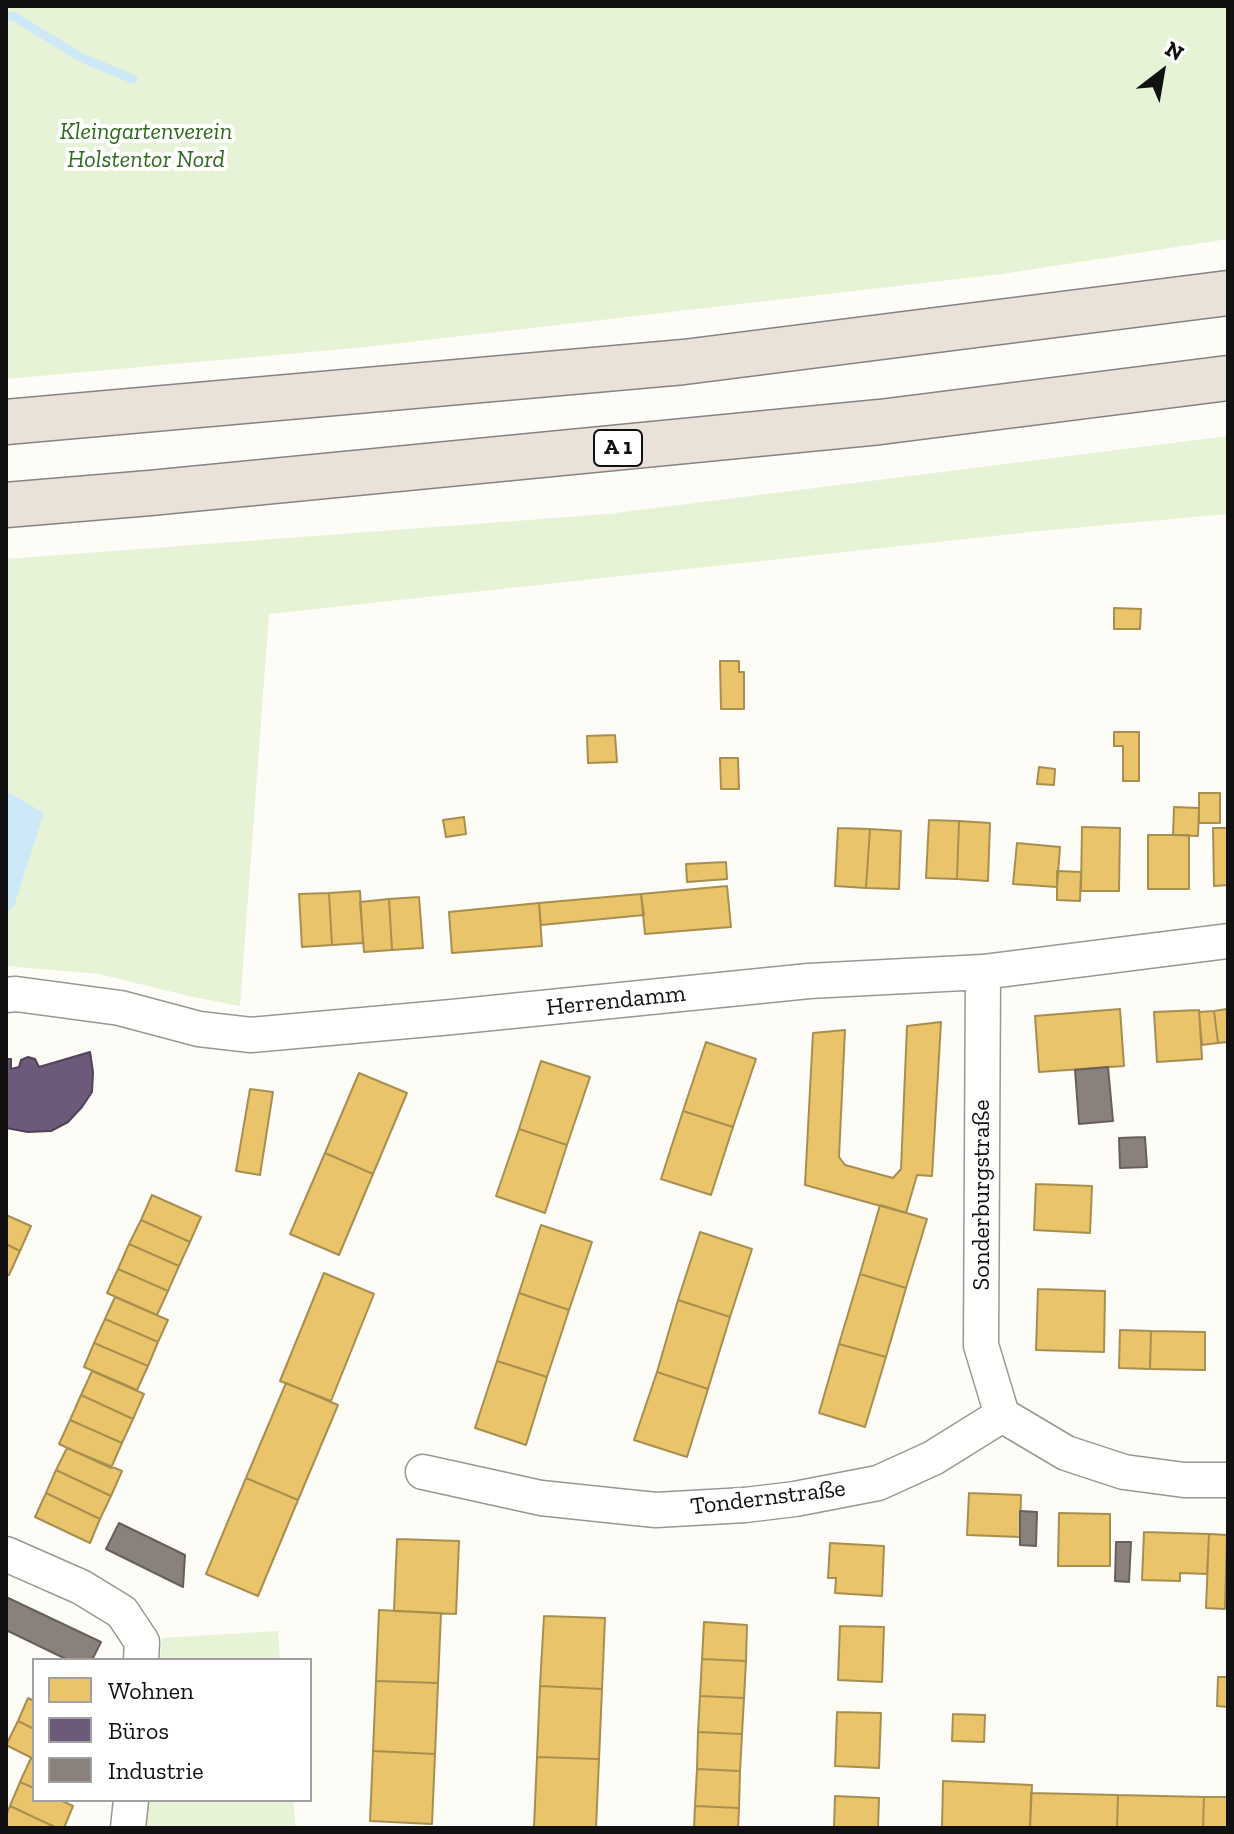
<!DOCTYPE html>
<html>
<head>
<meta charset="utf-8">
<style>
	body { margin:0 }
	#map { position:relative; width:1234px; height:1834px; overflow:hidden; background:#fdfcf7; font-family:"Zilla Slab",serif }
	canvas { display:block }
	.frame { position:absolute; inset:0; border:8px solid #111; pointer-events:none }
	.legend { position:absolute; left:32px; top:1658px; width:280px; height:144px; box-sizing:border-box; background:#fff; border:2px solid #a0a0a0; margin:0; padding:10px 14px; list-style:none; font-size:24px; color:#111 }
	.legend li { display:flex; align-items:center; gap:16px; height:40px }
	.legend b { width:40px; border:2px solid #a0a0a0 }
	.north { position:absolute; left:1122px; top:32px; width:80px; height:80px; -webkit-text-stroke:6px #fff; paint-order:stroke; rotate:31deg; font-size:22px; font-weight:700; line-height:32px; text-align:center; color:#111 }
	.north::after { content:''; display:block; margin:auto; width:28px; height:36px; background:#111; clip-path:polygon(50% 0,100% 100%,50% 72%,0 100%) }
</style>
</head>
<body>
<div id="map">
<canvas width="1234" height="1834"></canvas>
<div class="frame"></div>
<ul class="legend">
<li><b style="height:22px;background:#e9c46a"></b>Wohnen</li>
<li><b style="height:22px;background:#6d597a"></b>Büros</li>
<li><b style="height:22px;background:#8a817c"></b>Industrie</li>
</ul>
<div class="north">N</div>
</div>
<script>
const g = document.querySelector('canvas').getContext('2d');
g.lineJoin = 'round';
function paint(path, color) {
  g.fillStyle = color;
  g.fill(path, 'evenodd');
}
function shape(rows) {
  const path = new Path2D();
  for (const r of rows) {
    path.moveTo(r[0], r[1]);
    for (let i = 2; i < r.length; i += 2) path.lineTo(r[i], r[i + 1]);
  }
  return path;
}
function strokePath(path, color, width, dash) {
  g.strokeStyle = color;
  g.lineWidth = width;
  g.lineCap = dash ? 'butt' : 'round';
  g.setLineDash(dash || []);
  g.stroke(path);
}
function write(font, color, halo, rows, align = 'center') {
  g.font = font + ' "Zilla Slab",serif';
  g.lineWidth = 8;
  g.setLineDash([]);
  g.textBaseline = 'middle';
  g.strokeStyle = halo;
  g.fillStyle = color;
  for (const [text, x, y, turn = 0] of rows) {
    g.save();
    g.translate(x, y);
    g.rotate((+turn || 0) * Math.PI / 180);
    g.textAlign = isNaN(turn) ? turn : align;
    if (halo) g.strokeText(text, 0, 0);
    g.fillText(text, 0, 0);
    g.restore();
  }
}
paint(shape([
	[6,6,1228,6,1228,239,1002,274,366,347,6,379],
	[1228,436,1228,514,1040,531,269,614,240,1006,193,997,99,974,6,966,6,912,43,813,6,791,6,559,608,514],
	[278,1631,280,1660,160,1660,162,1638],
	[146,1800,293,1800,296,1828,143,1828]
]), '#e7f3d7');
paint(shape([
	[6,791,44,813,14,906,7,913]
]), '#cde8f7');
const homes = shape([
	[1114,608,1141,609,1140,629,1114,629,1114,608],
	[720,661,739,661,739,672,744,672,744,709,721,709,720,661],
	[1114,732,1139,732,1139,781,1123,781,1123,746,1114,746,1114,732],
	[615,735,617,762,588,763,587,736,615,735],
	[720,758,738,758,739,789,721,789,720,758],
	[1039,767,1055,769,1054,785,1037,784,1039,767],
	[1199,793,1220,793,1220,823,1199,823,1199,793],
	[1174,807,1199,808,1198,836,1173,835,1174,807],
	[464,817,466,834,446,837,443,820,464,817],
	[929,820,959,821,957,879,926,878,929,820],
	[959,821,990,823,988,881,957,879,959,821],
	[1082,827,1120,828,1119,891,1081,891,1082,827],
	[838,828,870,829,866,888,835,886,838,828],
	[1213,828,1228,828,1228,885,1214,886,1213,828],
	[870,829,901,831,899,889,866,888,870,829],
	[1148,835,1189,835,1189,889,1148,889,1148,835],
	[1017,843,1060,847,1057,887,1013,884,1017,843],
	[726,862,727,879,687,882,686,864,726,862],
	[1057,871,1081,872,1080,901,1057,900,1057,871],
	[727,886,731,927,645,934,641,894,727,886],
	[360,891,363,943,332,945,329,893,360,891],
	[329,893,332,945,302,947,299,894,329,893],
	[641,894,644,915,541,925,539,903,641,894],
	[419,897,423,948,392,950,389,899,419,897],
	[389,899,392,950,364,952,360,902,389,899],
	[539,903,542,946,452,953,449,912,539,903],
	[1120,1009,1124,1066,1039,1072,1035,1016,1120,1009],
	[1227,1009,1228,1042,1218,1043,1214,1011,1227,1009],
	[1199,1010,1202,1059,1157,1062,1154,1012,1199,1010],
	[1214,1011,1218,1043,1202,1045,1199,1012,1214,1011],
	[941,1022,932,1176,917,1175,906,1213,805,1185,813,1033,845,1030,839,1157,845,1165,893,1178,901,1169,907,1026,941,1022],
	[706,1042,756,1059,733,1127,683,1111,706,1042],
	[541,1061,590,1077,567,1145,519,1129,541,1061],
	[359,1073,407,1093,373,1174,325,1153,359,1073],
	[250,1089,273,1092,260,1175,236,1171,250,1089],
	[683,1111,733,1127,711,1195,661,1179,683,1111],
	[519,1129,567,1145,545,1213,496,1196,519,1129],
	[325,1153,373,1174,339,1255,290,1234,325,1153],
	[1036,1184,1092,1186,1090,1233,1034,1230,1036,1184],
	[152,1195,201,1217,190,1242,141,1220,152,1195],
	[880,1205,927,1219,906,1288,860,1274,880,1205],
	[6,1215,31,1226,20,1251,6,1244,6,1215],
	[141,1220,190,1242,179,1266,129,1244,141,1220],
	[541,1225,592,1242,569,1310,519,1293,541,1225],
	[700,1232,752,1249,730,1317,678,1300,700,1232],
	[6,1244,20,1251,9,1275,6,1274,6,1244],
	[129,1244,179,1266,168,1291,118,1269,129,1244],
	[118,1269,168,1291,157,1315,107,1293,118,1269],
	[324,1273,374,1294,331,1401,280,1381,324,1273],
	[860,1274,906,1288,886,1357,839,1344,860,1274],
	[1038,1289,1105,1291,1104,1352,1036,1350,1038,1289],
	[519,1293,569,1310,547,1377,497,1361,519,1293],
	[115,1297,168,1320,158,1342,105,1319,115,1297],
	[678,1300,730,1317,708,1389,657,1372,678,1300],
	[105,1319,158,1342,148,1366,94,1343,105,1319],
	[1120,1330,1151,1331,1150,1369,1119,1368,1120,1330],
	[1151,1331,1205,1332,1205,1370,1150,1369,1151,1331],
	[94,1343,148,1366,137,1390,84,1367,94,1343],
	[839,1344,886,1357,865,1427,819,1413,839,1344],
	[497,1361,547,1377,526,1445,475,1428,497,1361],
	[92,1371,144,1394,133,1419,81,1395,92,1371],
	[657,1372,708,1389,687,1457,634,1440,657,1372],
	[286,1383,338,1405,298,1500,246,1478,286,1383],
	[81,1395,133,1419,122,1443,70,1420,81,1395],
	[70,1420,122,1443,111,1468,59,1444,70,1420],
	[67,1448,122,1471,111,1496,56,1470,67,1448],
	[56,1470,111,1496,100,1519,46,1493,56,1470],
	[246,1478,298,1500,258,1596,206,1574,246,1478],
	[46,1493,100,1519,90,1543,35,1517,46,1493],
	[969,1493,1021,1495,1020,1537,967,1535,969,1493],
	[1059,1513,1110,1514,1110,1566,1058,1566,1059,1513],
	[1144,1532,1209,1534,1207,1574,1180,1573,1180,1581,1142,1580,1144,1532],
	[1209,1534,1227,1535,1225,1609,1206,1608,1209,1534],
	[397,1539,459,1541,456,1614,394,1611,397,1539],
	[830,1543,884,1546,882,1596,835,1593,836,1578,828,1578,830,1543],
	[379,1610,441,1613,438,1683,376,1681,379,1610],
	[544,1616,605,1618,602,1689,540,1686,544,1616],
	[704,1622,747,1625,746,1661,702,1659,704,1622],
	[840,1626,884,1627,882,1682,838,1680,840,1626],
	[702,1659,746,1661,744,1698,700,1696,702,1659],
	[1218,1677,1228,1677,1228,1707,1217,1706,1218,1677],
	[376,1681,438,1683,435,1754,373,1751,376,1681],
	[540,1686,602,1689,599,1759,537,1757,540,1686],
	[700,1696,744,1698,742,1734,698,1732,700,1696],
	[28,1698,34,1701,34,1729,18,1721,28,1698],
	[837,1712,881,1713,879,1768,835,1766,837,1712],
	[953,1714,985,1715,984,1742,952,1741,953,1714],
	[18,1721,34,1729,34,1759,6,1745,18,1721],
	[698,1732,742,1734,740,1771,697,1769,698,1732],
	[373,1751,435,1754,432,1824,370,1821,373,1751],
	[537,1757,599,1759,596,1828,534,1827,537,1757],
	[31,1758,34,1759,34,1788,20,1782,31,1758],
	[697,1769,740,1771,739,1808,695,1806,697,1769],
	[943,1781,1032,1785,1030,1828,942,1828,943,1781],
	[20,1782,34,1788,34,1800,60,1800,73,1806,64,1828,57,1828,10,1806,20,1782],
	[1031,1793,1118,1795,1117,1828,1030,1828,1031,1793],
	[1118,1795,1204,1797,1203,1828,1117,1828,1118,1795],
	[835,1796,879,1798,878,1828,834,1828,835,1796],
	[1204,1797,1228,1797,1228,1828,1203,1828,1204,1797],
	[10,1806,57,1828,6,1828,6,1815,10,1806],
	[695,1806,739,1808,738,1828,694,1828,695,1806]
]);
paint(homes, '#e9c46a');
strokePath(homes, '#a88e4f', 2);
const offices = shape([
	[90,1052,93,1072,92,1092,82,1107,68,1122,51,1131,28,1132,6,1128,6,1059,11,1059,11,1069,19,1067,21,1060,28,1057,35,1059,39,1067,90,1052]
]);
paint(offices, '#6d597a');
strokePath(offices, '#51435a', 2);
const industry = shape([
	[1108,1067,1113,1121,1079,1124,1075,1070,1108,1067],
	[1145,1137,1147,1167,1120,1168,1119,1138,1145,1137],
	[1020,1511,1037,1512,1036,1546,1020,1545,1020,1511],
	[119,1523,185,1555,183,1587,106,1549,119,1523],
	[1116,1542,1131,1542,1129,1582,1115,1581,1116,1542],
	[6,1597,101,1642,92,1660,68,1660,6,1630,6,1597]
]);
paint(industry, '#8a817c');
strokePath(industry, '#665f5c', 2);
strokePath(shape([
	[6,16,13,16,82,58,133,79]
]), '#cde8f7', 9);
const minor = shape([
	[983,972,981,1345,1002,1415],
	[6,995,16,994,120,1008,199,1029,251,1035,452,1017,809,981,983,972,1228,941],
	[1002,1415,1066,1453,1124,1472,1184,1480,1228,1480],
	[423,1472,541,1498,617,1506,656,1510,745,1505,795,1499,878,1483,933,1458,1002,1415],
	[6,1554,81,1587,122,1612,142,1642,141,1660],
	[128,1828,131,1800]
]);
const highway = shape([
	[6,422,684,362,1228,293],
	[6,505,150,493,880,422,1228,378]
]);
strokePath(minor, '#979795', 37);
strokePath(highway, '#858482', 47);
strokePath(minor, '#fffffe', 34);
strokePath(highway, '#eae1d8', 44);
for (const [x, y, w] of [
	[618,448,48]
]) {
  const box = new Path2D();
  box.roundRect(x - w / 2, y - 18, w, 36, 6);
  g.fillStyle = '#fff';
  g.fill(box);
  strokePath(box, '#111', 2);
}
write('bold 22px', '#111', null, [
	["A 1",618,448]
]);
write('italic 24px', '#2f6b1f', '#fff', [
	["Kleingartenverein",146,132],
	["Holstentor Nord",146,160]
]);
write('24px', '#111', '#fff', [
	["Herrendamm",616,1001,-6],
	["Sonderburgstraße",982,1195,-90],
	["Tondernstraße",768,1498,-7]
]);
</script>
</body>
</html>
